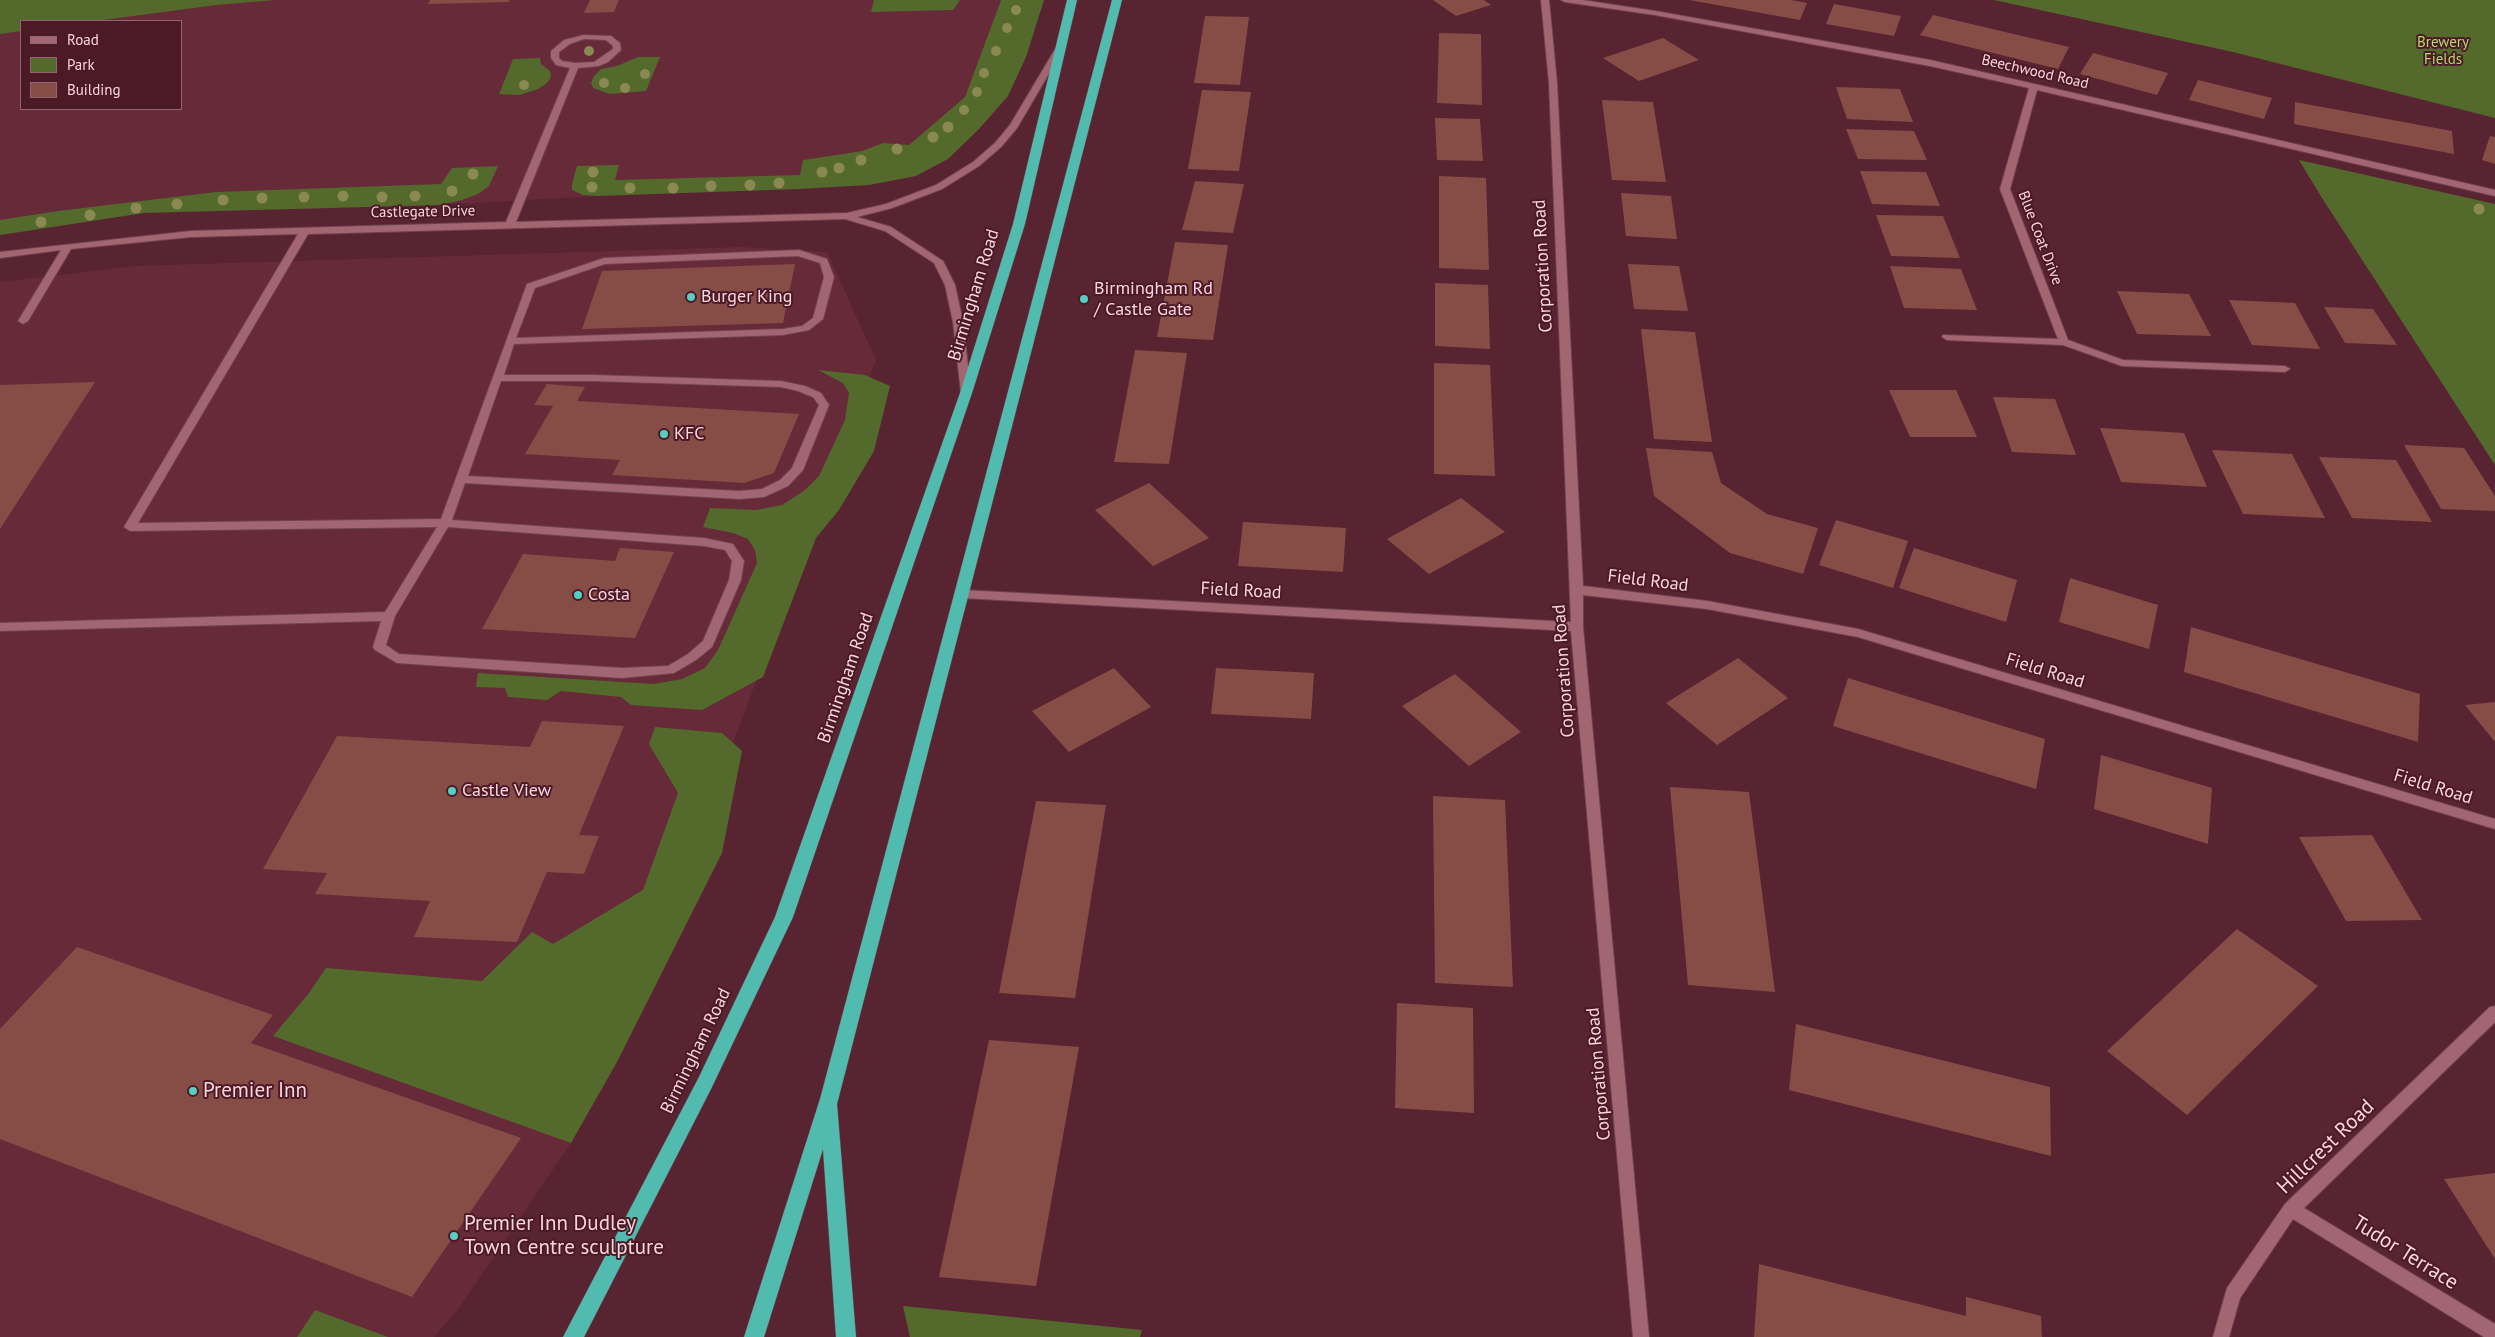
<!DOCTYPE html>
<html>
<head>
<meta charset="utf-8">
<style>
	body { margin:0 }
	#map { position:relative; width:2495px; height:1337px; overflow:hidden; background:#582431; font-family:"PT Sans",sans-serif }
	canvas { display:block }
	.legend { position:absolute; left:20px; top:20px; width:162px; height:90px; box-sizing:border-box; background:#4c1927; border:1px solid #91656f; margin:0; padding:6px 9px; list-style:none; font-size:15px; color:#f9d6dc }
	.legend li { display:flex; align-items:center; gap:10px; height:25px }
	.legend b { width:25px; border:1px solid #91656f }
</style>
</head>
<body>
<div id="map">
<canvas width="2495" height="1337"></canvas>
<ul class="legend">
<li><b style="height:6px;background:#a26672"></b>Road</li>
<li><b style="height:14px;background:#546a2d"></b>Park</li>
<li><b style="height:14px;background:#864d47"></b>Building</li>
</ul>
</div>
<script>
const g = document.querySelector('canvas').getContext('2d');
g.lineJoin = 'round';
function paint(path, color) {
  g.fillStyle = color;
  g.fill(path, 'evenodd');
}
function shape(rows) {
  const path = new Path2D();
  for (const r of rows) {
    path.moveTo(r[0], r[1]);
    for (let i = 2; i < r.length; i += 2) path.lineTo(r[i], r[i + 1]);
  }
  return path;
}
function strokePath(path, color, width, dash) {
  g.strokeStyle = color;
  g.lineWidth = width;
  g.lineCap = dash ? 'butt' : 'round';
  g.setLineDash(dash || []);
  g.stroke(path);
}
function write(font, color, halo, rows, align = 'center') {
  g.font = font + ' "PT Sans",sans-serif';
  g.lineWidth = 4;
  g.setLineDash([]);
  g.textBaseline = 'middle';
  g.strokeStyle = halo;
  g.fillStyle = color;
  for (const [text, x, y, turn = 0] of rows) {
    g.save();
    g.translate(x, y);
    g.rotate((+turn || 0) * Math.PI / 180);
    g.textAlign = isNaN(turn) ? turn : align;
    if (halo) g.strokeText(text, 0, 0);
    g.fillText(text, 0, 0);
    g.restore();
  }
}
paint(shape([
	[0,0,1001,0,965,97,909,145,883,143,862,151,803,160,798,189,597,196,440,205,144,213,0,235],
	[21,21,181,21,181,109,21,109],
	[741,247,827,252,876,360,677,893,574,1085,571,1143,457,1311,434,1337,0,1337,0,282,136,266]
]), '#662a39');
paint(shape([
	[0,0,276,0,216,5,96,21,21,21,21,31,0,34],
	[874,0,960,0,953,10,871,12],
	[1001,0,1044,0,1026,57,1008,96,979,129,948,159,916,176,869,185,798,189,597,196,583,195,572,190,572,184,577,166,619,165,615,180,800,175,803,160,862,151,883,143,909,145,965,97],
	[1994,0,2495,0,2495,118,2233,52],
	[638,57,660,57,646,91,610,94,593,88,591,83,594,76,601,69,617,66],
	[540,58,541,64,550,71,551,77,547,83,538,89,520,95,499,94,513,59],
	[2299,160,2495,204,2495,465,2322,198],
	[498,166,489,186,478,194,462,200,440,205,144,213,0,235,0,220,58,211,216,192,441,184,452,168],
	[818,370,865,375,890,386,874,451,839,510,816,538,763,677,702,710,631,705,621,697,561,691,547,700,508,697,505,688,476,687,478,673,654,684,682,679,705,668,718,650,757,563,755,550,748,539,733,533,703,527,710,508,756,510,782,505,805,490,819,476,845,420,849,393,843,383],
	[655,727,722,733,742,751,722,853,617,1062,571,1143,273,1036,309,993,326,968,482,981,532,932,553,944,643,890,678,793,649,744],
	[903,1306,1142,1330,1140,1337,910,1337],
	[315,1310,388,1337,297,1337]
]), '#546a2d');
paint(shape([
	[430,0,509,0,509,2,428,4],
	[590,0,619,0,614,12,584,13],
	[1433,0,1484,0,1491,5,1456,16],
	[1689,0,1791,0,1807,3,1800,20],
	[1834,4,1901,16,1894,36,1826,24],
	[1933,15,2069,47,2058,69,1920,35],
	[1205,16,1249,17,1240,85,1194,83],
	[1439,33,1481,34,1482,105,1437,103],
	[1663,38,1699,60,1639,81,1603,58],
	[2093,53,2168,73,2157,95,2080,74],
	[2198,80,2272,98,2264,119,2189,100],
	[1836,87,1900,89,1913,122,1847,119],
	[1202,90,1251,92,1239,171,1188,169],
	[1602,100,1653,102,1666,182,1612,180],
	[2295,102,2452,131,2454,154,2294,124],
	[1435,118,1480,119,1483,161,1437,160],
	[1846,129,1914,131,1927,160,1858,159],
	[2490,136,2495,137,2495,164,2482,160],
	[1860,171,1926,172,1940,206,1872,204],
	[1439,176,1486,178,1489,270,1439,268],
	[1195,181,1244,184,1233,233,1182,230],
	[1621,193,1671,196,1677,239,1626,236],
	[1876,215,1943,216,1960,258,1891,256],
	[1175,242,1228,245,1213,340,1157,337],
	[795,264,783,323,582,329,602,271],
	[1628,264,1679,266,1688,311,1634,309],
	[1890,266,1961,269,1977,310,1904,308],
	[1435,283,1488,285,1490,349,1435,346],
	[2117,291,2189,294,2211,336,2137,334],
	[2229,300,2295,303,2320,349,2252,345],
	[2324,307,2373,309,2397,345,2345,343],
	[1641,329,1695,332,1712,442,1654,439],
	[1135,350,1187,353,1169,464,1114,462],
	[1434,363,1490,365,1495,476,1434,474],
	[95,382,0,529,0,385],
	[547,384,585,387,577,401,799,414,774,473,744,483,612,475,620,460,525,454,553,406,534,405],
	[1889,390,1956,390,1977,437,1910,437],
	[1993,397,2055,399,2076,455,2012,452],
	[2100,428,2184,433,2207,487,2121,482],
	[2404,445,2464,448,2495,496,2495,511,2441,509],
	[1646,448,1712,452,1721,483,1767,514,1818,528,1803,574,1730,553,1654,496],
	[2212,450,2292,454,2325,518,2243,514],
	[2319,457,2396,460,2432,522,2352,518],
	[1149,483,1209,538,1153,566,1095,510],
	[1461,498,1505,532,1429,574,1387,539],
	[1836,520,1908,541,1893,588,1819,565],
	[1243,522,1346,528,1343,572,1238,566],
	[620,548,674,552,635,638,482,629,523,554,615,561],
	[1914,548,2017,580,2006,622,1899,588],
	[2070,578,2158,605,2149,649,2059,622],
	[2191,627,2420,694,2418,742,2184,672],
	[1738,658,1788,698,1717,745,1666,703],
	[1114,668,1151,707,1069,752,1032,711],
	[1216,668,1314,673,1311,719,1211,714],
	[1455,674,1521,732,1469,766,1402,706],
	[1848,678,2045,739,2036,789,1833,726],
	[2495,702,2495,742,2465,705],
	[542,721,624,726,579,835,599,836,584,874,547,872,517,942,414,937,430,901,315,894,327,873,263,869,337,736,530,747],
	[2101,755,2212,788,2208,844,2094,809],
	[1670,787,1749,792,1775,992,1688,985],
	[1433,796,1505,800,1513,987,1435,983],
	[1036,801,1106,805,1075,998,999,993],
	[2372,835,2422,920,2346,921,2299,837],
	[2237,929,2318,986,2187,1115,2107,1051],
	[77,947,273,1015,251,1043,521,1138,412,1297,0,1139,0,1029],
	[1397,1003,1473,1008,1474,1113,1395,1108],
	[1796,1024,2050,1087,2051,1156,1789,1090],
	[989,1040,1079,1047,1036,1286,939,1277],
	[2495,1173,2495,1259,2444,1179],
	[1759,1264,1966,1316,1966,1297,2041,1316,2042,1337,1754,1337]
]), '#864d47');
const minor = shape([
	[1541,0,1549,0,1557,83,1583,586,1707,601,1858,629,2495,819,2495,829,1858,637,1707,609,1583,595,1583,627,1649,1337,1633,1337,1571,631,962,598,956,594,962,590,1571,622,1549,83,1541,0],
	[1561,0,1582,0,1655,11,1930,60,2495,190,2495,196,2037,90,2010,189,2068,340,2123,360,2285,366,2290,369,2285,372,2122,366,2063,345,1947,340,1942,337,1943,335,2058,339,2000,189,2029,88,1930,66,1655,15,1565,2,1561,0],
	[584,35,611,36,620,43,621,50,608,62,599,66,578,68,516,222,847,213,886,204,936,185,973,162,995,143,1010,125,1057,46,1063,46,1064,48,1017,128,1001,147,979,166,942,189,892,208,857,217,891,227,943,261,955,285,963,322,971,393,970,395,966,396,961,393,953,322,945,285,934,263,885,231,845,219,308,234,138,523,441,519,527,284,604,258,799,250,827,259,834,277,823,319,809,330,783,335,514,344,504,375,593,375,781,381,805,386,821,393,829,405,803,470,788,486,764,497,739,499,465,483,452,520,704,538,733,544,744,561,741,580,712,647,696,660,674,673,622,678,397,663,375,650,373,647,381,621,0,631,0,623,385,612,437,527,130,531,124,527,298,234,191,237,71,249,28,321,23,324,18,321,61,250,0,258,0,252,191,231,506,222,570,68,556,65,551,58,551,51,564,40,584,35],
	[584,39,606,40,613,46,613,49,594,62,575,63,562,61,559,58,559,52,570,44,584,39],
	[798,256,820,263,824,277,813,318,802,326,783,329,516,338,535,288,605,264,798,256],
	[501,381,593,381,781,387,798,391,813,397,819,405,792,468,780,480,762,489,739,491,468,476,501,381],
	[448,527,704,546,725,550,732,561,729,580,703,641,688,654,668,666,622,668,399,654,386,645,395,616,448,527],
	[2495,1006,2495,1022,2304,1208,2495,1324,2495,1337,2484,1337,2293,1219,2240,1298,2229,1337,2213,1337,2227,1288,2285,1204,2490,1007,2495,1006]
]);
const highway = shape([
	[1067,0,1077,0,1025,224,972,393,793,917,711,1089,584,1337,563,1337,699,1077,775,917,960,393,1013,224,1067,0],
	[1112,0,1122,0,837,1104,856,1337,836,1337,823,1149,764,1337,744,1337,820,1099,1112,0]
]);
strokePath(minor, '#704250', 2);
strokePath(highway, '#704250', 1);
paint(minor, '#a26672');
paint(highway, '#51bbb0');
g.fillStyle = '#8a8953';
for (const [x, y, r] of [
	[1016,10,5],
	[1007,28,5],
	[589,51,5],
	[996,51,5],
	[984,73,5],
	[645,74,5],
	[604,83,5],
	[524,85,5],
	[625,88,5],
	[977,92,5],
	[964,110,5],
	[948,127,5.5],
	[933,137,5.5],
	[897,149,5.5],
	[861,160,5.5],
	[839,168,5.5],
	[593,172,5.5],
	[822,172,5.5],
	[473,174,5.5],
	[779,183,5.5],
	[750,185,5.5],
	[711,186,5.5],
	[592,187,5.5],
	[630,188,5.5],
	[673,188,5.5],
	[452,191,5.5],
	[343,196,5.5],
	[415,196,5.5],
	[304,197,5.5],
	[382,197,5.5],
	[262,198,5.5],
	[223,200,5.5],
	[177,204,5.5],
	[136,208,5.5],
	[2479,209,5.5],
	[90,215,5.5],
	[41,222,5.5]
]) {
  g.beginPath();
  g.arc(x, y, r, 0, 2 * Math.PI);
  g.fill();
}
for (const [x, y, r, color] of [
	[691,297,5,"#57cec2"],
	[1084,299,5,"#57cec2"],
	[664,434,5,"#57cec2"],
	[578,595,5,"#57cec2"],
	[452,791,5,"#57cec2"],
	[193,1091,5,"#57cec2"],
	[454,1236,5,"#57cec2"]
]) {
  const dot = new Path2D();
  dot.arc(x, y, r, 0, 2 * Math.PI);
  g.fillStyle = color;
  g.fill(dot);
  strokePath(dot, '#4c1927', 2);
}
write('15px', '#b2db6e', '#4c1927', [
	["Brewery",2443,43],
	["Fields",2443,60]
]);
write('15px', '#f9d6dc', '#4c1927', [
	["Beechwood Road",2035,72,13],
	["Castlegate Drive",423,212,-1],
	["Blue Coat Drive",2040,238,69]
]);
write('18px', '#f9d6dc', '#4c1927', [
	["Corporation Road",1543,266,-93],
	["Birmingham Road",974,295,-73],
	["Field Road",1648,581,7],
	["Field Road",1241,591,3],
	["Corporation Road",1564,671,-94],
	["Field Road",2045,671,17],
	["Birmingham Road",846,678,-71],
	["Field Road",2433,787,17],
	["Birmingham Road",696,1051,-64],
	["Corporation Road",1599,1074,-95]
]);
write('18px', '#f9d6dc', '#4c1927', [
	["Birmingham Rd",1094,289],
	["/ Castle Gate",1094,310],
	["Burger King",701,297],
	["KFC",674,434],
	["Costa",588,595],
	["Castle View",462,791]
], 'left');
write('21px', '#f9d6dc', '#4c1927', [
	["Premier Inn",203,1091],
	["Premier Inn Dudley",464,1224],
	["Town Centre sculpture",464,1248]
], 'left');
write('21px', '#f9d6dc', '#4c1927', [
	["Hillcrest Road",2326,1147,-44],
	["Tudor Terrace",2405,1253,32]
]);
</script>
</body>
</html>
